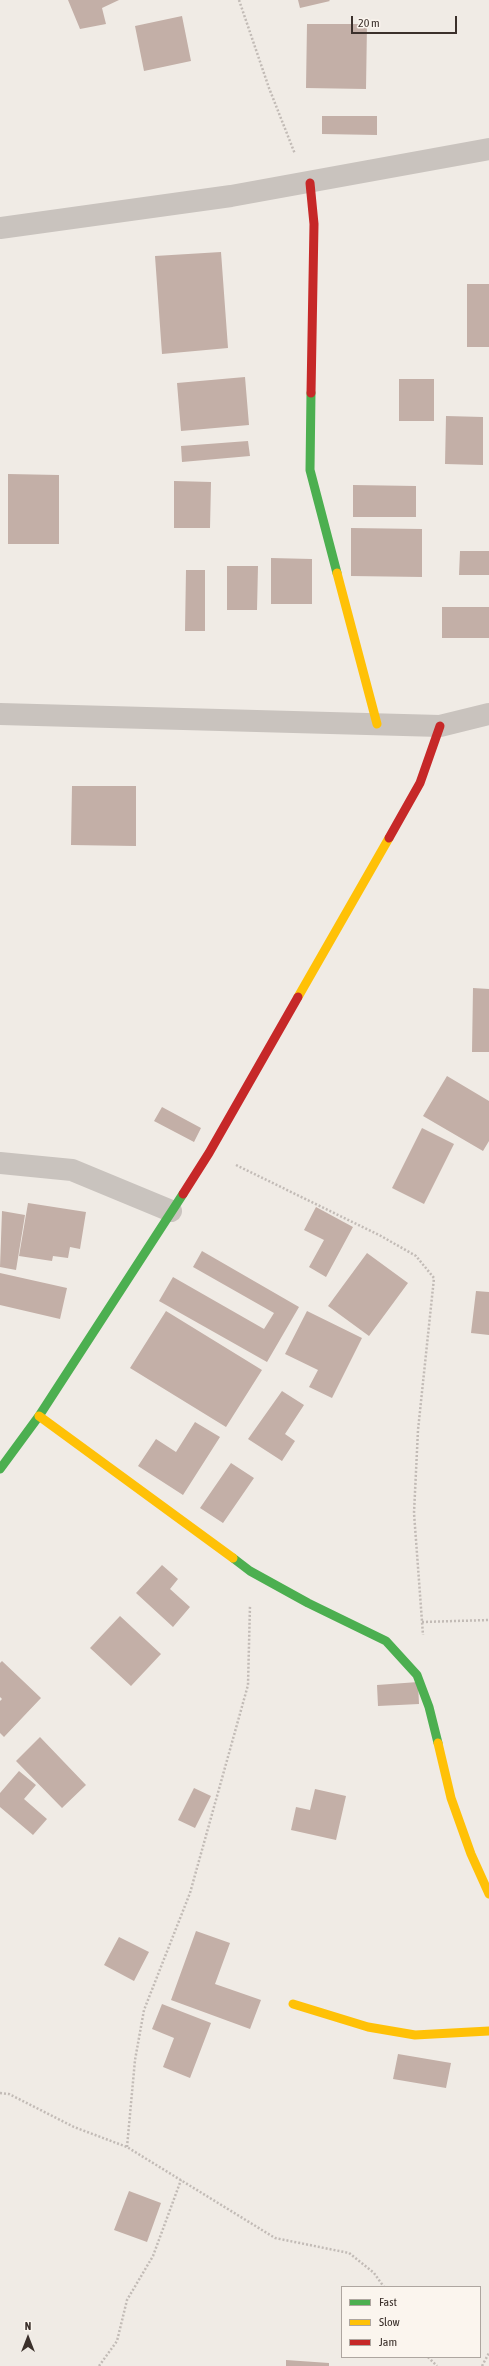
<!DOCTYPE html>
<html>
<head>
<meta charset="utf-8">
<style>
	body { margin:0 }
	#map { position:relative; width:489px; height:2366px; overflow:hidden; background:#f0ebe5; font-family:"Asap Condensed",sans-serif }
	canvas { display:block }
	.legend { position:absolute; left:341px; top:2286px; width:140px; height:72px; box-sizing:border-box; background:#fbf5ee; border:1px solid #aea6a0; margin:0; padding:5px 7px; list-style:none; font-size:12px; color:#3b302b }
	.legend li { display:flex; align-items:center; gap:8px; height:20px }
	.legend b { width:20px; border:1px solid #aea6a0 }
	.north { position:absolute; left:8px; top:2318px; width:40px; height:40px; -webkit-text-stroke:3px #fbf5ee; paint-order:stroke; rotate:0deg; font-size:11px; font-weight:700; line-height:16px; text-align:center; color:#3b302b }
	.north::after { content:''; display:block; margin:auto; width:14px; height:18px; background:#3b302b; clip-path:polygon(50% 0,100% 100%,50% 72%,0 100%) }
	.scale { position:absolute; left:351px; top:16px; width:106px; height:18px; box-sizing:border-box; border:2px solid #3b302b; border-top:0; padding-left:5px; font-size:12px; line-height:14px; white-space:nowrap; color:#3b302b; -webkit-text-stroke:3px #fbf5ee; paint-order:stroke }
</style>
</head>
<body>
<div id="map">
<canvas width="489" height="2366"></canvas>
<ul class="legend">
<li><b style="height:5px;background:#4caf50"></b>Fast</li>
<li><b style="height:5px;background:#ffc107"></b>Slow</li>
<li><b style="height:5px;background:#c62828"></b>Jam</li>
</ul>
<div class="north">N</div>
<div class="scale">20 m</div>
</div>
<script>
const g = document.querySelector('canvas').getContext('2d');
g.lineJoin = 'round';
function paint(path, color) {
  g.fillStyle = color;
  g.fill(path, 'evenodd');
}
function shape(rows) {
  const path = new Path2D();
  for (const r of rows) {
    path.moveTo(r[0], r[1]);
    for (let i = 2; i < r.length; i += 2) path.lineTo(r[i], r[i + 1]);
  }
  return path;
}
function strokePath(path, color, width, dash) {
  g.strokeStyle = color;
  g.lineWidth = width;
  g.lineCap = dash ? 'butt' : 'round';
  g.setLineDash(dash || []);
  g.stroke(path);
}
paint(shape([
	[68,0,119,0,102,8,106,24,80,29],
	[298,0,329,0,330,1,300,8],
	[182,16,191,61,144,71,135,26],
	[307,24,367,24,366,89,306,88],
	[322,116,377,116,377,135,322,134],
	[221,252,228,348,162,354,155,256],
	[467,284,489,284,489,347,467,347],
	[245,377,249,425,181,431,177,383],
	[399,379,434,379,434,421,399,421],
	[446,416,483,417,483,465,445,464],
	[248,441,250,456,182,462,181,446],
	[8,474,59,475,59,544,8,544],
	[174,481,211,482,210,528,174,528],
	[353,485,416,486,416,517,353,517],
	[351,528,422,529,422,577,351,576],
	[460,551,489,551,489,575,459,575],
	[271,558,312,559,312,604,271,604],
	[227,566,258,566,257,610,227,610],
	[186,570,205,570,205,631,185,631],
	[442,607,489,607,489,638,442,638],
	[72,786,136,786,136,846,71,845],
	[473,988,489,989,489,1052,472,1052],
	[447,1076,489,1101,489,1141,483,1151,423,1116],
	[162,1107,201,1128,194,1142,154,1121],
	[422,1128,454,1144,424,1204,392,1188],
	[28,1203,86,1212,80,1249,70,1247,68,1258,53,1256,52,1261,19,1256],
	[316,1207,353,1227,326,1277,309,1267,324,1240,304,1230],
	[2,1211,25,1215,16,1270,0,1267],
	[202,1251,299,1307,267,1362,159,1301,173,1277,264,1329,274,1313,193,1267],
	[367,1253,408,1283,369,1336,328,1306],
	[0,1273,67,1288,60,1319,0,1305],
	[476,1291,489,1292,489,1335,471,1333],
	[166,1311,262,1370,226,1427,130,1368],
	[307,1311,362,1338,332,1398,309,1387,318,1370,285,1354],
	[282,1391,304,1405,285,1434,295,1441,282,1461,248,1439],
	[195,1422,220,1437,183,1495,138,1466,156,1439,176,1452],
	[231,1463,254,1478,223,1523,200,1508],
	[162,1565,178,1579,170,1589,190,1607,173,1627,136,1593],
	[120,1616,161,1654,131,1686,90,1648],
	[2,1661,41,1698,4,1737,0,1733,0,1701,2,1699,0,1697,0,1663],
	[418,1682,419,1704,378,1706,377,1685],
	[40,1737,86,1785,62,1808,16,1761],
	[19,1771,36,1785,24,1799,47,1819,33,1835,0,1807,0,1793],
	[194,1788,211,1796,195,1828,178,1820],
	[315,1789,346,1796,336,1840,291,1830,296,1807,310,1810],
	[196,1931,230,1943,215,1984,261,2000,250,2029,171,2000],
	[119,1937,149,1952,134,1981,104,1965],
	[162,2004,211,2023,190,2078,163,2067,174,2038,152,2029],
	[398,2054,451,2063,446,2088,393,2079],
	[129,2191,161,2203,147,2242,114,2230],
	[286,2360,329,2363,329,2366,286,2366]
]), '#c3afa7');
strokePath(shape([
	[239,0,269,88,295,154],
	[236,1165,381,1236,416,1256,434,1278,418,1430,414,1513,423,1635],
	[422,1622,489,1620],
	[0,2093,9,2094,74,2127,127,2147,275,2238,349,2253,374,2273,384,2287],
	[127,2147,135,2060,144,2010,190,1893,248,1685,250,1605],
	[428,2357,437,2366],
	[99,2366,117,2341,127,2300,153,2256,181,2180],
	[482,2366,489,2353]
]), '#c2bbb6', 2.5, [2, 2]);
strokePath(shape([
	[0,228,231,196,489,149],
	[0,714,440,726,489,714],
	[0,1163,72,1170,171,1211]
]), '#c9c3be', 22);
strokePath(shape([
	[311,393,310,470,337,573],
	[0,1469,39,1416,183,1194],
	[233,1558,250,1571,308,1603,386,1641,417,1675,429,1707,438,1743]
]), '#4caf50', 9);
strokePath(shape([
	[337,573,377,724],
	[298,997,389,838],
	[39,1416,233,1558],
	[438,1743,451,1798,471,1854,489,1894],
	[293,2004,368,2027,415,2035,489,2031]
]), '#ffc107', 9);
strokePath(shape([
	[310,183,314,224,311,393],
	[389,838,420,783,440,726],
	[183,1194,209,1153,298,997]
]), '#c62828', 9);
</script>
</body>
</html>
